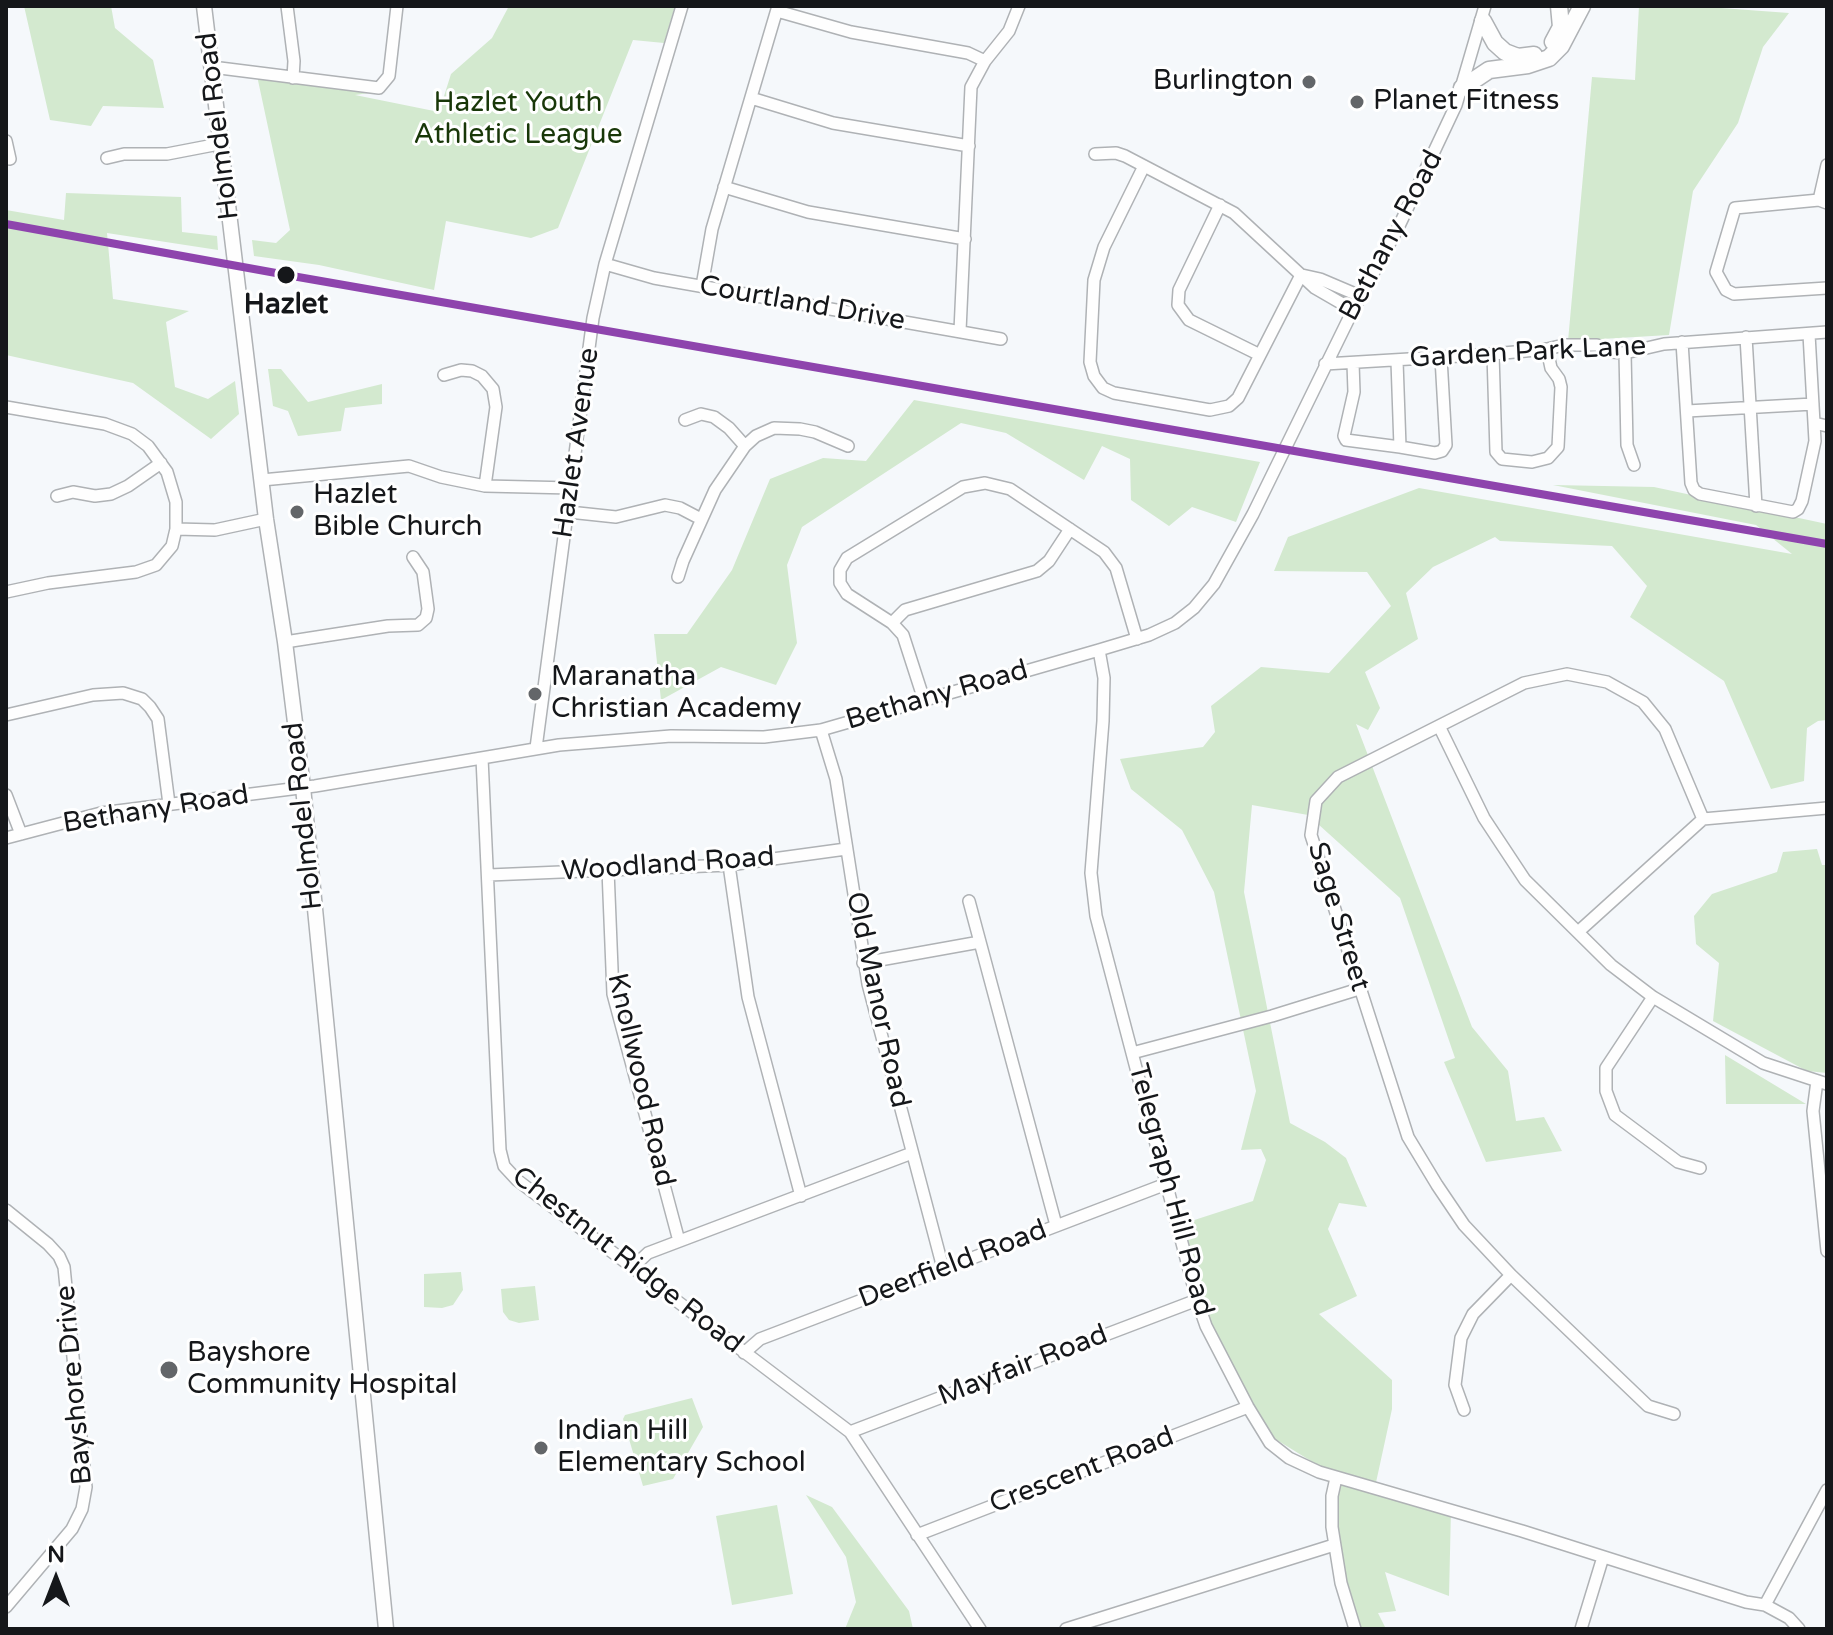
<!DOCTYPE html>
<html>
<head>
<meta charset="utf-8">
<style>
	body { margin:0 }
	#map { position:relative; width:1833px; height:1635px; overflow:hidden; background:#f5f8fb; font-family:"Varela Round",sans-serif }
	canvas { display:block }
	.frame { position:absolute; inset:0; border:8px solid #15171a; pointer-events:none }
	.north { position:absolute; left:16px; top:1539px; width:80px; height:80px; -webkit-text-stroke:6px #fff; paint-order:stroke; rotate:0deg; font-size:22px; font-weight:700; line-height:32px; text-align:center; color:#15171a }
	.north::after { content:''; display:block; margin:auto; width:28px; height:36px; background:#15171a; clip-path:polygon(50% 0,100% 100%,50% 72%,0 100%) }
</style>
</head>
<body>
<div id="map">
<canvas width="1833" height="1635"></canvas>
<div class="frame"></div>
<div class="north">N</div>
</div>
<script>
const g = document.querySelector('canvas').getContext('2d');
g.lineJoin = 'round';
function paint(path, color) {
  g.fillStyle = color;
  g.fill(path, 'evenodd');
}
function shape(rows) {
  const path = new Path2D();
  for (const r of rows) {
    path.moveTo(r[0], r[1]);
    for (let i = 2; i < r.length; i += 2) path.lineTo(r[i], r[i + 1]);
  }
  return path;
}
function strokePath(path, color, width, dash) {
  g.strokeStyle = color;
  g.lineWidth = width;
  g.lineCap = dash ? 'butt' : 'round';
  g.setLineDash(dash || []);
  g.stroke(path);
}
function write(font, color, halo, rows, align = 'center') {
  g.font = font + ' "Varela Round",sans-serif';
  g.lineWidth = 6;
  g.setLineDash([]);
  g.textBaseline = 'middle';
  g.strokeStyle = halo;
  g.fillStyle = color;
  for (const [text, x, y, turn = 0] of rows) {
    g.save();
    g.translate(x, y);
    g.rotate((+turn || 0) * Math.PI / 180);
    g.textAlign = isNaN(turn) ? turn : align;
    if (halo) g.strokeText(text, 0, 0);
    g.fillText(text, 0, 0);
    g.restore();
  }
}
paint(shape([
	[24,6,111,6,115,28,153,60,164,108,103,106,91,126,50,120],
	[509,6,675,6,664,43,633,40,558,228,531,238,446,221,434,290,319,265,254,256,252,240,276,243,290,230,256,71,383,91,355,95,439,112,451,74,492,38],
	[1639,6,1694,6,1789,13,1763,47,1738,123,1693,191,1669,335,1568,341,1592,77,1635,80],
	[66,193,181,197,182,232,217,236,218,250,107,233,113,299,189,311,166,322,175,387,208,399,235,381,239,414,211,439,133,383,6,355,6,210,64,220],
	[268,369,281,369,308,402,382,384,382,404,345,408,341,431,298,436,288,411,273,406],
	[914,400,1260,462,1236,522,1192,507,1169,526,1131,500,1130,459,1102,446,1084,480,1006,433,961,423,802,527,787,565,797,643,776,685,721,667,661,700,654,634,687,634,732,570,770,479,823,458,866,461],
	[1553,485,1654,487,1827,524,1827,720,1818,721,1807,728,1804,781,1771,789,1724,681,1630,617,1647,586,1612,546,1500,541,1495,537,1433,567,1406,593,1418,639,1365,672,1380,708,1368,730,1356,724,1472,1027,1508,1071,1516,1121,1544,1117,1562,1151,1486,1162,1444,1062,1455,1058,1400,898,1308,815,1252,805,1244,892,1290,1123,1325,1142,1346,1158,1367,1207,1339,1203,1328,1229,1357,1296,1319,1314,1392,1380,1392,1409,1375,1487,1451,1509,1449,1596,1385,1572,1396,1611,1378,1613,1386,1629,1358,1629,1336,1566,1332,1474,1259,1429,1202,1310,1179,1225,1253,1201,1266,1160,1261,1149,1241,1150,1256,1091,1214,892,1182,830,1131,789,1120,759,1203,747,1215,732,1211,706,1261,667,1329,673,1391,606,1367,572,1274,571,1288,537,1419,488,1792,554,1756,525],
	[1817,849,1822,865,1827,865,1827,1073,1807,1071,1713,1021,1719,963,1696,944,1694,916,1712,894,1777,872,1783,852],
	[1725,1055,1806,1104,1726,1104],
	[461,1272,463,1290,453,1305,442,1308,424,1307,424,1274],
	[535,1286,539,1320,519,1323,509,1320,503,1312,501,1289],
	[692,1398,703,1427,673,1479,643,1486,623,1419,625,1415],
	[806,1495,832,1507,909,1611,913,1629,845,1629,856,1602,846,1557],
	[777,1505,793,1594,732,1605,716,1516]
]), '#d3e9cf');
const minor = shape([
	[287,6,294,61,293,78],
	[777,11,851,32,968,53,985,61],
	[212,67,379,88,389,76,397,6],
	[751,98,833,123,969,146],
	[6,141,10,159],
	[1095,154,1116,153,1125,156,1234,213,1315,288,1353,310],
	[107,158,124,154,167,154,219,144],
	[1144,166,1104,247,1094,280,1090,362,1094,376,1103,388,1114,393,1210,410,1229,406,1238,398,1301,275],
	[724,187,808,212,965,239],
	[1819,200,1827,165],
	[1827,203,1819,200,1735,208,1716,272,1726,290,1734,294,1827,288],
	[1220,205,1179,290,1178,305,1189,320,1260,355],
	[605,264,654,278,1001,339],
	[1302,275,1320,279,1360,296],
	[702,286,712,229,778,6],
	[960,331,971,87,985,61,1009,31,1019,6],
	[1746,337,1756,506],
	[1682,342,1691,483,1694,490,1700,494,1793,512,1798,509,1802,501,1815,441,1809,334],
	[1625,353,1627,445,1634,465],
	[1493,354,1496,452,1502,459,1532,462,1548,458,1558,447,1561,387,1559,379,1551,368,1547,349],
	[1397,361,1400,447,1435,453,1442,451,1446,445,1441,358],
	[1353,363,1354,392,1344,436,1346,440,1400,447],
	[1325,364,1493,354,1547,349,1564,345,1597,345,1611,352,1625,353,1664,344,1827,332],
	[444,375,461,370,472,371,482,376,493,389,496,407,485,486],
	[6,407,105,424,132,434,148,446,167,472,176,502,176,529,172,546,156,565,136,572,48,583,6,592],
	[1687,411,1813,404],
	[685,420,701,414,714,417,729,428,745,446],
	[1814,423,1827,426],
	[262,480,409,466,441,477,485,486,572,488],
	[57,496,73,492,95,496,111,494,128,486,161,463],
	[569,512,616,517,665,505,680,508,701,519],
	[176,529,215,530,266,519],
	[678,577,683,561,715,490,745,446,756,436,774,428,800,429,815,432,848,446],
	[892,623,905,610,1037,571,1049,561,1070,529],
	[285,642,388,626,418,625,426,618,428,609,423,572,413,557],
	[1099,650,1104,678,1103,721,1091,873,1096,916,1197,1300,1206,1326,1248,1407,1270,1443,1289,1458,1319,1472,1522,1531,1746,1602,1765,1605,1789,1618,1799,1629],
	[924,700,903,635,892,623,847,594,840,583,840,570,847,558,963,487,985,483,1010,489,1104,552,1116,568,1137,639],
	[6,715,93,695,123,693,142,699,150,707,158,719,169,804],
	[1439,726,1484,818,1525,880,1611,965,1653,997,1763,1063,1827,1084],
	[821,730,836,779,868,984,943,1268],
	[536,748,593,318,605,264,682,6],
	[482,758,500,1150,504,1166,517,1180,850,1432,980,1629],
	[6,795,21,834],
	[6,838,101,813,315,786,559,745,671,736,764,737,821,730,1099,650,1149,635,1175,623,1194,608,1214,584,1253,514,1353,310,1398,228,1456,105,1485,6],
	[729,865,748,997,801,1196],
	[608,870,613,994,679,1241],
	[489,875,729,865,846,849],
	[969,901,1056,1225],
	[1578,932,1703,819,1827,808],
	[863,963,980,942],
	[1653,997,1606,1068,1606,1091,1615,1115,1678,1162,1700,1168],
	[1132,1053,1272,1016,1359,989],
	[1817,1081,1813,1111,1827,1251],
	[6,1210,48,1244,59,1256,64,1267,86,1487,82,1509,72,1529,6,1607],
	[633,1267,648,1253,912,1153],
	[744,1353,760,1339,1166,1184],
	[1464,1410,1455,1385,1461,1338,1473,1314,1511,1275],
	[1674,1414,1648,1406,1511,1275,1464,1225,1437,1185,1408,1137,1311,835,1316,801,1338,777,1524,683,1567,674,1607,682,1643,702,1665,729,1703,819],
	[850,1432,1197,1300],
	[1336,1478,1332,1496,1332,1527,1341,1583,1355,1629],
	[917,1535,1248,1407],
	[1765,1605,1827,1490],
	[1066,1629,1334,1545],
	[1581,1629,1603,1557]
]);
const major = shape([
	[204,6,266,519,285,642,303,787,386,1629]
]);
const highway = shape([
	[1483,21,1495,43,1505,52,1518,57,1534,55],
	[1553,42,1561,27,1559,6],
	[1462,88,1489,70,1528,65,1549,58,1561,46,1582,6]
]);
strokePath(minor, '#afb2b5', 14);
strokePath(major, '#afb2b5', 17);
strokePath(highway, '#afb2b5', 19);
strokePath(minor, '#fefefe', 11);
strokePath(major, '#fefefe', 14);
strokePath(highway, '#fefefe', 16);
strokePath(shape([
	[6,224,298,277,1827,544]
]), '#8e44ad', 8);
for (const [x, y, r, color] of [
	[1309,82,8,"#636669"],
	[1357,102,8,"#636669"],
	[286,275,10,"#15171a"],
	[297,512,8,"#636669"],
	[535,694,8,"#636669"],
	[169,1370,10,"#636669"],
	[541,1448,8,"#636669"]
]) {
  const dot = new Path2D();
  dot.arc(x, y, r, 0, 2 * Math.PI);
  g.fillStyle = color;
  g.fill(dot);
  strokePath(dot, '#fff', 3);
}
write('28px', '#15171a', '#fff', [
	["Burlington",1293,82,"right"],
	["Planet Fitness",1373,102],
	["Hazlet",313,496],
	["Bible Church",313,528],
	["Maranatha",551,678],
	["Christian Academy",551,710],
	["Bayshore",187,1354],
	["Community Hospital",187,1386],
	["Indian Hill",557,1432],
	["Elementary School",557,1464]
], 'left');
write('28px', '#183708', '#fff', [
	["Hazlet Youth",518,104],
	["Athletic League",518,136]
]);
write('28px', '#15171a', '#fff', [
	["Holmdel Road",219,126,-97],
	["Bethany Road",1392,236,-62],
	["Courtland Drive",802,304,10],
	["Garden Park Lane",1528,353,-3],
	["Hazlet Avenue",577,443,-82],
	["Bethany Road",937,696,-16],
	["Bethany Road",156,810,-9],
	["Holmdel Road",304,816,-96],
	["Woodland Road",668,865,-4],
	["Sage Street",1338,917,73],
	["Old Manor Road",877,1000,78],
	["Knollwood Road",640,1080,77],
	["Telegraph Hill Road",1170,1190,75],
	["Chestnut Ridge Road",627,1261,38],
	["Deerfield Road",953,1265,-21],
	["Mayfair Road",1023,1366,-21],
	["Bayshore Drive",75,1385,-95],
	["Crescent Road",1082,1471,-21]
]);
write('bold 28px', '#15171a', '#fff', [
	["Hazlet",286,306]
]);
</script>
</body>
</html>
